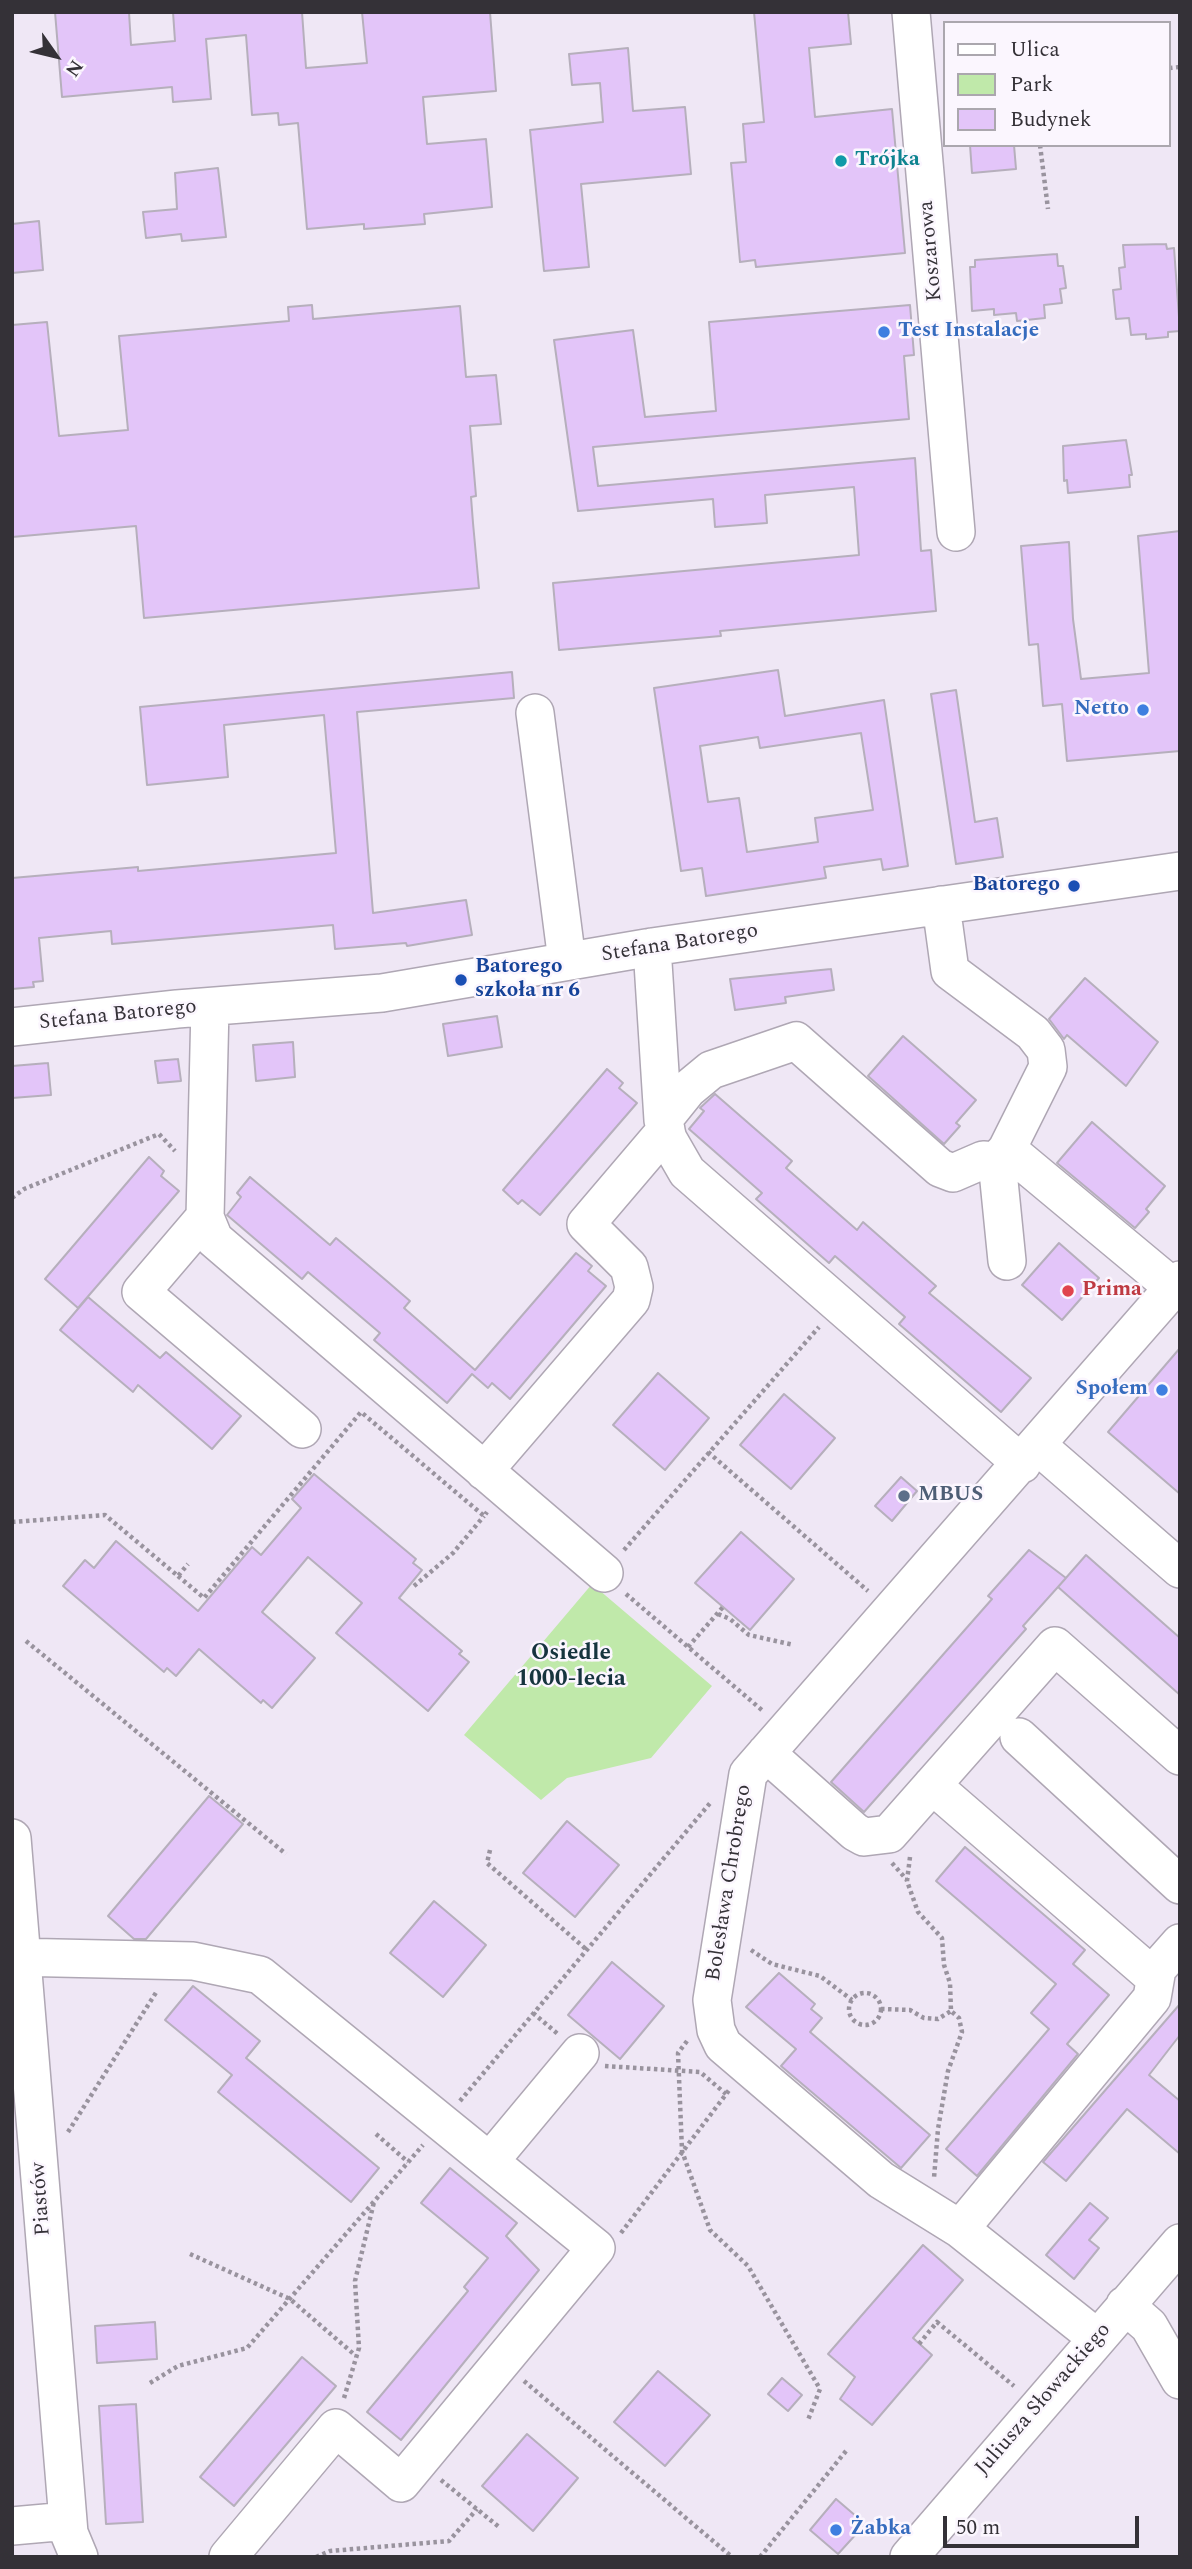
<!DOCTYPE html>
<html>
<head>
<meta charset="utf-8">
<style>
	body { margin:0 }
	#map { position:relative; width:1192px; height:2569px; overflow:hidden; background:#efe7f5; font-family:Spectral,serif }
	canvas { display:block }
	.frame { position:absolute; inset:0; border:14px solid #343137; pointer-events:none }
	.legend { position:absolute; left:943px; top:21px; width:228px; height:126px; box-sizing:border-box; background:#fbf6fe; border:2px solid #aba7ae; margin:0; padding:9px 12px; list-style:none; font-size:21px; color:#343137 }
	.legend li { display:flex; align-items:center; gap:14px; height:35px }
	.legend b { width:35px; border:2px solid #aba7ae }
	.north { position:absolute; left:21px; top:21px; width:70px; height:70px; -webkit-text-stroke:5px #fbf6fe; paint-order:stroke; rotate:124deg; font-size:19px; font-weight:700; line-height:28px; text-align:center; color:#343137 }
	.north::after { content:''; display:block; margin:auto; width:24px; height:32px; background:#343137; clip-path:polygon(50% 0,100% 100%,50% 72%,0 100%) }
	.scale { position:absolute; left:943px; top:2516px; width:196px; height:32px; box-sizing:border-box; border:4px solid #343137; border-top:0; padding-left:9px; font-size:21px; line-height:24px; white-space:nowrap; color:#343137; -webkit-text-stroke:5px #fbf6fe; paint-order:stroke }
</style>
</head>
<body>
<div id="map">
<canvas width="1192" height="2569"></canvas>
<div class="frame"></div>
<ul class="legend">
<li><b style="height:9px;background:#fff"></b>Ulica</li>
<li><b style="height:19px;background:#c0e9aa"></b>Park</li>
<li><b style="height:19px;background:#e3c5f9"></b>Budynek</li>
</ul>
<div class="north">N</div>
<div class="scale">50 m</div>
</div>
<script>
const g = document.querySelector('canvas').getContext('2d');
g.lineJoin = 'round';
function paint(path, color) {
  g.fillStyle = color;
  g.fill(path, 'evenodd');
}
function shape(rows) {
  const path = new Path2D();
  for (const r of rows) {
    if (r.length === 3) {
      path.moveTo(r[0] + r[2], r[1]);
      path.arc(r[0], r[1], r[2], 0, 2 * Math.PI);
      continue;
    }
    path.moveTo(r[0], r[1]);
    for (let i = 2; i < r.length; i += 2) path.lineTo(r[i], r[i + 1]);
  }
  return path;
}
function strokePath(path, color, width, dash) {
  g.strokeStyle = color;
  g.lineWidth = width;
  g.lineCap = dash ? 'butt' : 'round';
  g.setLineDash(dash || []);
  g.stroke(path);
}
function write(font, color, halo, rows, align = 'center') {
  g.font = font + ' Spectral,serif';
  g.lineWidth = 5;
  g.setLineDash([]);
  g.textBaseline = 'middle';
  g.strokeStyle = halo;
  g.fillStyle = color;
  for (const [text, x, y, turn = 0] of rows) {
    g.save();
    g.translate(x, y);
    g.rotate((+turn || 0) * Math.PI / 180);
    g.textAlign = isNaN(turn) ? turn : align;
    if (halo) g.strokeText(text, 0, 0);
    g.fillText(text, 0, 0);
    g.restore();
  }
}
paint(shape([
	[592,1584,712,1686,651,1758,567,1778,541,1800,464,1735]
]), '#c0e9aa');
const building = shape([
	[55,12,129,12,131,45,175,41,173,12,302,12,306,68,367,63,362,12,490,12,496,91,423,97,427,144,486,139,492,207,424,214,425,224,364,229,364,224,307,229,298,123,279,125,278,113,252,115,246,35,206,39,211,99,173,102,172,87,62,97,55,12],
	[754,12,848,12,851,44,809,48,815,117,892,109,905,253,756,267,755,260,740,262,731,163,746,162,743,124,764,122,754,12],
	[628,48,633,111,685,107,691,174,581,184,589,267,544,271,530,130,603,122,600,83,572,85,569,54,628,48],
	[970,145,1014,145,1016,169,972,173,970,145],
	[218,168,226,237,182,241,181,234,146,238,143,212,177,209,175,173,218,168],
	[39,221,43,270,12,273,12,224,39,221],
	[1166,244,1167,249,1174,248,1180,331,1168,332,1168,337,1146,339,1146,334,1131,335,1129,318,1116,319,1113,290,1121,289,1119,268,1125,267,1123,245,1166,244],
	[1057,254,1058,266,1063,266,1066,288,1060,289,1062,303,1044,305,1045,318,1017,321,1016,313,994,315,994,309,972,311,970,267,975,267,975,260,1057,254],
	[312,305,313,319,460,306,466,377,496,375,501,424,470,426,476,496,471,497,473,523,479,588,144,618,136,526,12,537,12,325,47,322,59,436,128,430,119,336,289,321,288,307,312,305],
	[910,305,914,355,904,356,909,419,593,447,598,486,915,458,921,551,931,550,936,611,720,631,721,636,559,650,553,583,859,555,854,487,765,495,767,523,715,527,713,499,578,511,554,340,633,330,645,417,716,411,709,322,910,305],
	[1126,440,1132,475,1129,475,1130,487,1068,493,1067,480,1064,481,1063,446,1126,440],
	[1180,531,1180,751,1067,761,1062,704,1043,706,1038,644,1029,645,1021,546,1069,542,1073,619,1081,679,1149,673,1138,536,1180,531],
	[778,670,785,716,884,700,908,866,883,870,881,859,824,867,826,878,706,896,702,868,681,871,654,688,778,670],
	[861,733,873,810,815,818,818,842,747,852,739,798,708,802,700,746,758,737,760,748,861,733],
	[512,672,514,698,357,712,373,913,466,900,472,935,407,946,406,943,335,949,333,925,112,944,111,931,39,938,43,981,33,982,34,987,12,989,12,878,138,867,138,871,336,853,324,715,224,725,228,777,147,785,140,707,512,672],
	[956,690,975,822,997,818,1003,857,956,864,931,694,956,690],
	[831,969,834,990,785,997,786,1003,735,1010,730,979,831,969],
	[1085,978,1158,1042,1126,1086,1067,1035,1064,1039,1049,1019,1085,978],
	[497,1016,502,1047,448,1056,443,1024,497,1016],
	[903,1036,976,1100,956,1123,960,1126,944,1144,868,1076,903,1036],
	[293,1042,295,1077,256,1081,253,1045,293,1042],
	[178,1059,181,1081,158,1083,155,1061,178,1059],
	[48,1063,51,1095,12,1098,12,1066,48,1063],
	[607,1069,623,1083,619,1088,637,1103,540,1215,522,1200,518,1204,503,1190,607,1069],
	[715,1094,792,1161,786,1168,857,1230,863,1222,936,1286,929,1293,1031,1378,1001,1412,899,1324,905,1317,835,1256,829,1263,756,1199,762,1193,689,1129,704,1111,700,1108,715,1094],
	[1092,1122,1165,1186,1146,1209,1149,1212,1135,1228,1057,1163,1092,1122],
	[149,1157,164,1171,161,1176,179,1191,78,1308,45,1279,149,1157],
	[250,1177,330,1245,336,1238,388,1282,410,1301,404,1308,475,1370,576,1253,592,1266,588,1271,606,1286,510,1399,492,1383,488,1388,472,1374,447,1403,374,1340,380,1333,308,1272,302,1279,227,1215,241,1197,237,1193,250,1177],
	[1059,1243,1099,1278,1062,1320,1022,1285,1059,1243],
	[88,1297,160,1358,166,1352,241,1416,212,1449,138,1385,133,1392,60,1330,88,1297],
	[1180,1348,1180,1494,1108,1432,1180,1348],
	[658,1373,709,1418,665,1470,613,1425,658,1373],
	[784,1394,835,1438,791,1489,740,1445,784,1394],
	[314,1474,416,1559,413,1563,422,1570,399,1598,462,1651,459,1654,469,1662,428,1711,336,1633,362,1603,308,1557,262,1612,315,1658,272,1708,263,1700,261,1703,199,1649,176,1676,167,1668,164,1672,63,1586,85,1560,94,1568,116,1541,198,1611,252,1547,261,1555,301,1508,292,1499,314,1474],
	[901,1477,917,1491,892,1521,875,1506,901,1477],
	[741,1532,794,1579,750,1630,695,1583,741,1532],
	[1029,1550,1066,1578,1023,1626,1026,1629,864,1812,831,1782,992,1599,988,1596,1029,1550],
	[1086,1555,1180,1638,1180,1695,1058,1587,1086,1555],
	[209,1796,243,1824,146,1939,134,1939,108,1916,209,1796],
	[567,1821,619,1865,575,1917,523,1873,567,1821],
	[965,1847,1085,1950,1073,1964,1109,1995,1067,2044,1078,2054,977,2176,946,2149,1049,2029,1031,2013,1056,1984,936,1881,965,1847],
	[434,1901,486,1945,443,1997,390,1953,434,1901],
	[612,1962,664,2006,620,2059,568,2015,612,1962],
	[779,1973,815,2004,811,2009,822,2018,810,2032,930,2135,901,2168,781,2066,796,2049,746,2007,779,1973],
	[193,1986,260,2041,246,2058,379,2168,351,2202,218,2092,232,2075,165,2020,193,1986],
	[1180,2004,1180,2035,1149,2075,1180,2101,1180,2154,1127,2109,1066,2181,1043,2162,1180,2004],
	[450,2168,517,2223,506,2236,539,2270,401,2440,367,2412,468,2291,464,2287,488,2258,421,2203,450,2168],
	[1090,2203,1108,2218,1089,2240,1099,2248,1074,2279,1046,2255,1090,2203],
	[923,2245,963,2280,913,2338,932,2355,872,2425,840,2399,855,2377,828,2354,923,2245],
	[155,2322,157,2359,97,2363,95,2326,155,2322],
	[302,2357,336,2386,234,2506,200,2477,302,2357],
	[658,2371,710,2415,665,2466,614,2422,658,2371],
	[782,2378,802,2395,788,2411,768,2394,782,2378],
	[136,2404,143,2522,106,2524,99,2406,136,2404],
	[527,2434,578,2478,533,2531,482,2486,527,2434],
	[836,2499,857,2517,858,2532,838,2554,810,2530,836,2499]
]);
paint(building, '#e3c5f9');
strokePath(building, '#b6afbc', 2);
const minor = shape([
	[911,12,956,532],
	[535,713,567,961],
	[941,905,950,971,1033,1033,1046,1050,1048,1067,1007,1149],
	[652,947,663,1120,668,1139,687,1172,1022,1464],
	[210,1007,205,1217,214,1239,604,1573],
	[12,1027,177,1009,382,993,652,947,1180,871],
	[663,1120,688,1089,711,1070,796,1041,940,1168,953,1173,983,1160,997,1161],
	[205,1217,141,1292,302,1429],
	[1007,1261,997,1161,1007,1149,1174,1288],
	[1038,1446,1180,1569],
	[484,1471,631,1300,634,1287,629,1267,586,1224,666,1130],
	[1019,1737,1180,1885],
	[766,1753,855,1832,864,1837,889,1834,1055,1646,1180,1756],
	[932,1785,1155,1978],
	[12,1838,69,2533,79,2557],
	[12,1957,193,1961,260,1975,596,2248,401,2483,336,2428,228,2557],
	[490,2161,580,2053],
	[960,2229,1152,1998,1157,1969,1180,1943],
	[1125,2305,1149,2326,1180,2380],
	[1097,2338,960,2229,881,2180,723,2045,716,2030,712,2000,748,1774,1180,1280],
	[12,2526,68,2521],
	[909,2557,1180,2243]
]);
strokePath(minor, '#afa7b4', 40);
strokePath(shape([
	[1169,68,1180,67],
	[1040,145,1048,209],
	[12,1198,24,1189,159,1134,175,1151],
	[708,1452,868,1591],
	[12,1522,105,1515,178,1576,188,1564],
	[624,1550,819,1327],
	[178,1576,204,1598,361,1412,484,1516,487,1512],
	[414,1586,453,1553,484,1516],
	[626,1594,763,1711],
	[718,1614,730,1619,749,1635,794,1645],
	[26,1641,286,1854],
	[688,1647,723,1607],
	[490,1850,487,1863,587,1950],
	[910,1857,907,1881,918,1912,942,1938,944,1965,950,1983,951,2011,959,2018,962,2032,948,2071,938,2129,934,2178],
	[892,1863,907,1880],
	[751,1950,772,1964,820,1976,852,2000],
	[865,2009,16],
	[881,2009,910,2010,924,2018,938,2019,951,2011],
	[533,2013,559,2035],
	[687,2041,678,2053,682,2151,710,2230,748,2266,820,2389,808,2420],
	[605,2066,700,2072,726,2094],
	[460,2101,711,1802],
	[68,2132,157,1991],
	[376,2134,408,2162],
	[621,2233,730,2089],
	[190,2254,290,2299,356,2356],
	[919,2344,937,2322,1014,2386],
	[524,2381,732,2557],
	[150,2383,178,2366,247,2348,423,2145],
	[344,2398,359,2348,355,2281,374,2202],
	[441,2480,499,2527],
	[316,2557,330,2551,449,2541,477,2509],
	[760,2557,846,2451]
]), '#99939e', 4.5, [3.5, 3.5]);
strokePath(minor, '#fff', 37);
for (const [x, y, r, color] of [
	[841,161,7,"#0f9aa8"],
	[884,332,7,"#3f7fe0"],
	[1143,710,7,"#3f7fe0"],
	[1074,886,7,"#1a4fb4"],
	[461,980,7,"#1a4fb4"],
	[1068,1291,7,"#e0444e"],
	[1162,1390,7,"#3f7fe0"],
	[904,1496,7,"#5c6f8a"],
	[836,2530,7,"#3f7fe0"]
]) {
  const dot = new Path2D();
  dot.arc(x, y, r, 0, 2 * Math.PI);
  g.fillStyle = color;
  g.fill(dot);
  strokePath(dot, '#fbf6fe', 2.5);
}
write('bold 21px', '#0d838f', '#fbf6fe', [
	["Trójka",855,161]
], 'left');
write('21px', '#343137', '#fbf6fe', [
	["Koszarowa",932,251,-95],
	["Stefana Batorego",680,944,-9],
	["Stefana Batorego",118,1016,-6],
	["Bolesława Chrobrego",730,1883,-81],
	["Piastów",42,2199,-94],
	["Juliusza Słowackiego",1044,2400,-49]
]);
write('bold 21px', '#366cbe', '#fbf6fe', [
	["Test Instalacje",898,332],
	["Netto",1129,710,"right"],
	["Społem",1148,1390,"right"],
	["Żabka",850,2530]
], 'left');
write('bold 21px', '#164399', '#fbf6fe', [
	["Batorego",1060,886],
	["Batorego",475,968,"left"],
	["szkoła nr 6",475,992,"left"]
], 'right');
write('bold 21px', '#be3a42', '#fbf6fe', [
	["Prima",1082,1291]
], 'left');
write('bold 21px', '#4e5e75', '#fbf6fe', [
	["MBUS",918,1496]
], 'left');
write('bold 23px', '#16343e', '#fbf6fe', [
	["Osiedle",571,1654],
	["1000-lecia",571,1680]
]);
</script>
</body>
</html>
